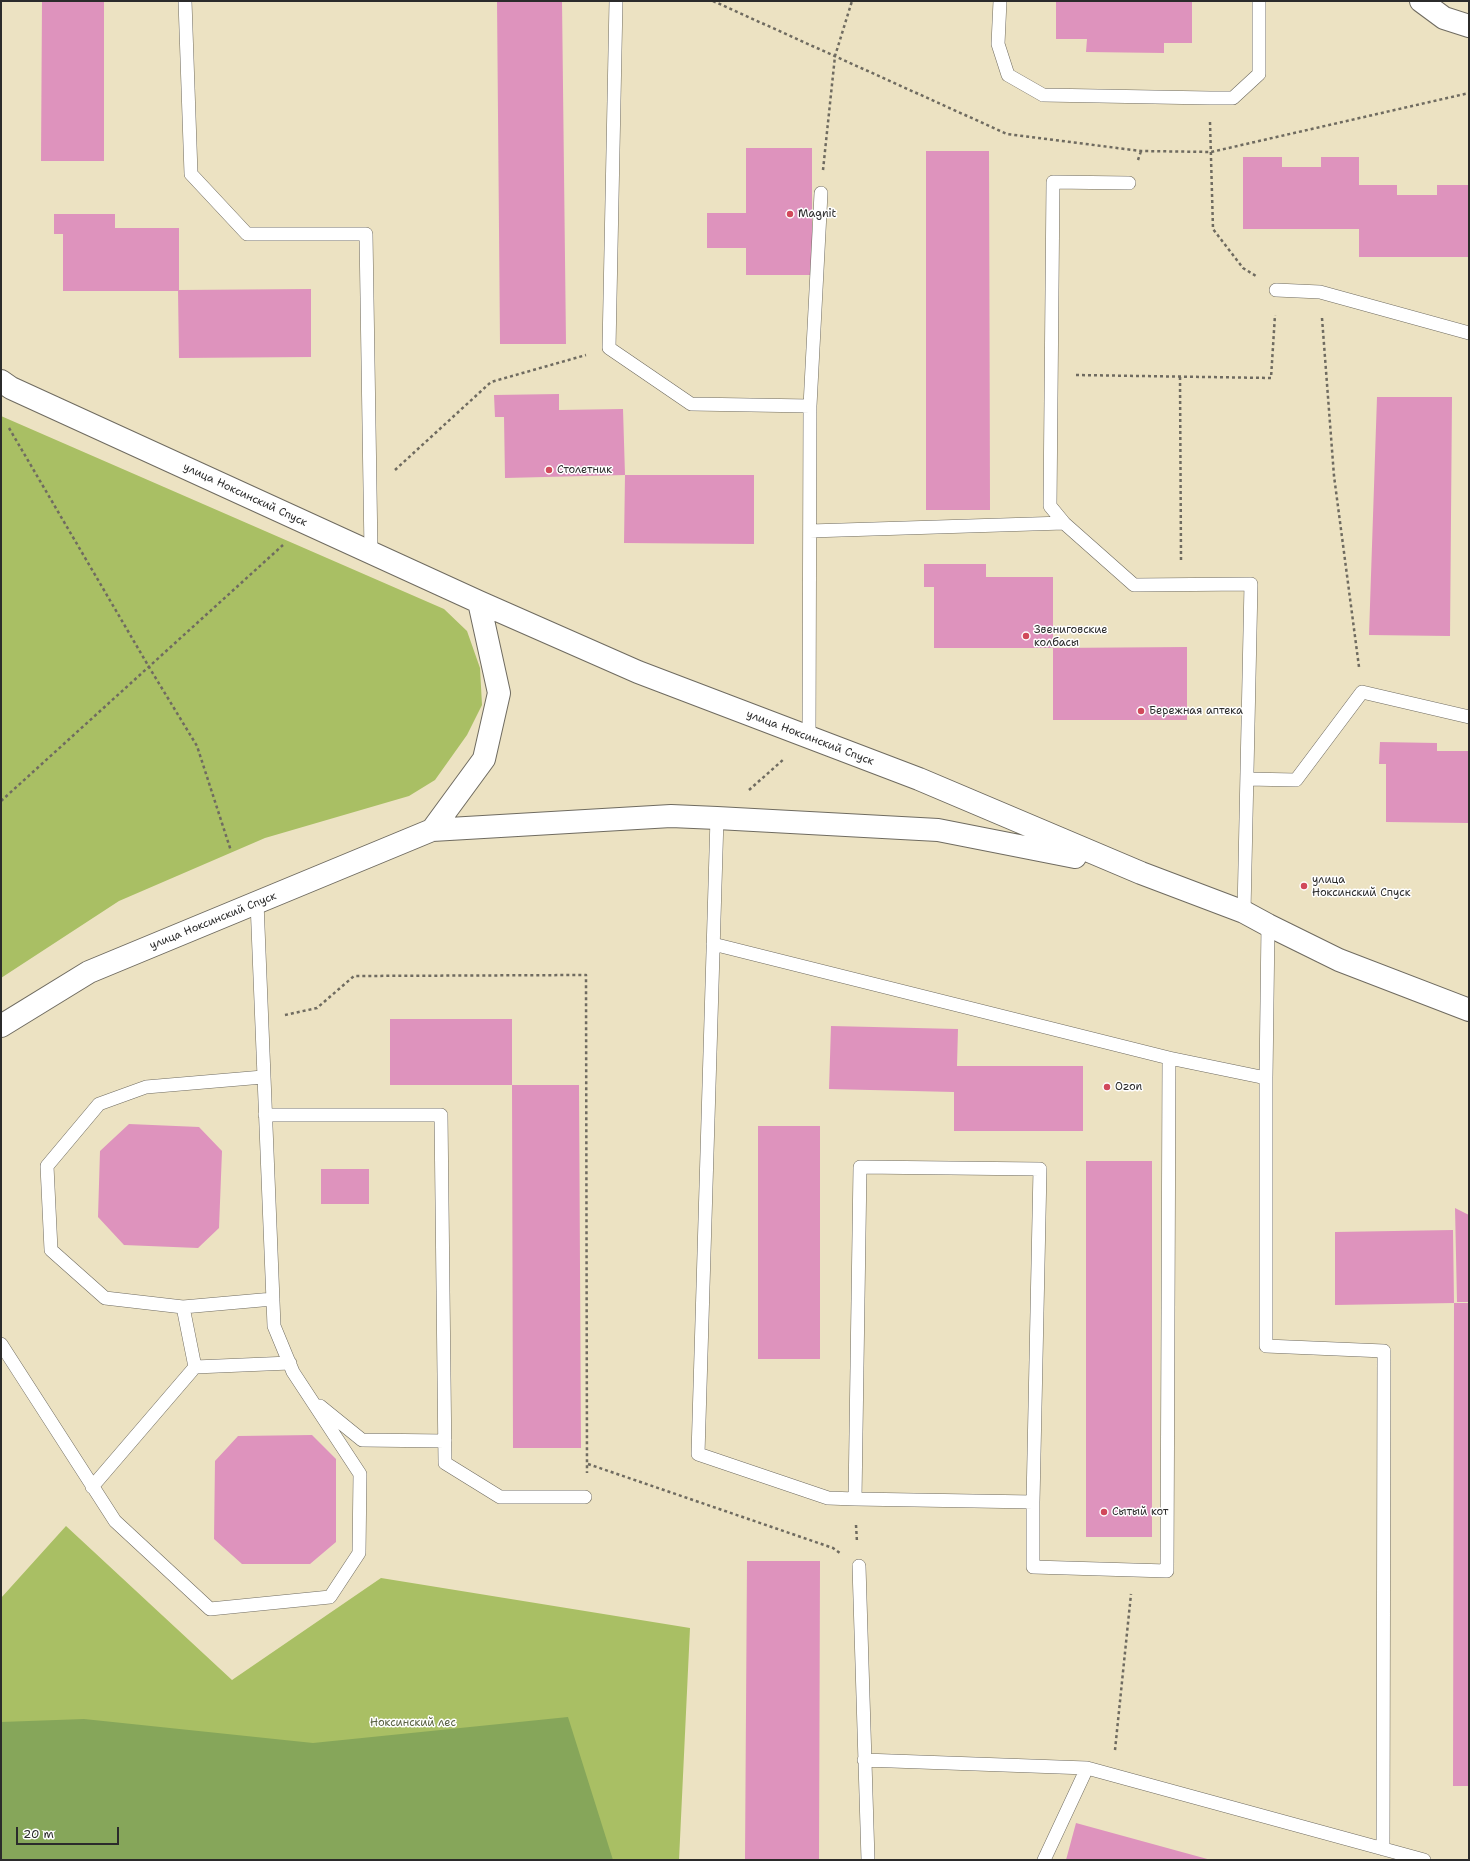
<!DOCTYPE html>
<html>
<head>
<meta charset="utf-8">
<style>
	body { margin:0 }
	#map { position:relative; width:1470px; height:1861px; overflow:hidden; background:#ece2c2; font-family:"Shantell Sans",sans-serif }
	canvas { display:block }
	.frame { position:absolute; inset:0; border:2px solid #2b2b2b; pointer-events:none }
	.scale { position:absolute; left:16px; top:1827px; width:103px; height:18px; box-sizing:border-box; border:2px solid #2b2b2b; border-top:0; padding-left:5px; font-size:12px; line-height:14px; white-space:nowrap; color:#2b2b2b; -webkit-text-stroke:3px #fff; paint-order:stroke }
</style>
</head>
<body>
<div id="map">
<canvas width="1470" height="1861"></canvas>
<div class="frame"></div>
<div class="scale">20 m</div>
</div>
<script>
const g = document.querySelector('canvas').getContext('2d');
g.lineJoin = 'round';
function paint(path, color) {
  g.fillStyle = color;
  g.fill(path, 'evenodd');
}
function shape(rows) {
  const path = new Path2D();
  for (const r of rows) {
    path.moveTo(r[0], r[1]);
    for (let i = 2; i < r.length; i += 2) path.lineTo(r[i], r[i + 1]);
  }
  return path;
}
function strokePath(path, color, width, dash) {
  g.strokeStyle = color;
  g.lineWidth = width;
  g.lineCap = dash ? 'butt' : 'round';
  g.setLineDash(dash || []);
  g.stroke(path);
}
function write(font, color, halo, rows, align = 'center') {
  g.font = font + ' "Shantell Sans",sans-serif';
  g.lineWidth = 3;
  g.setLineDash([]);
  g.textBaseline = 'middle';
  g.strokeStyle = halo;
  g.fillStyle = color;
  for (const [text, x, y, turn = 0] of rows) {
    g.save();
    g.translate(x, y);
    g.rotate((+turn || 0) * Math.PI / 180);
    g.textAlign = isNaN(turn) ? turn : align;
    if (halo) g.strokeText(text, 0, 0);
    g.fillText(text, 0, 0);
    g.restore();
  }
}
paint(shape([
	[1,416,444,609,467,631,480,668,482,705,467,735,435,780,409,796,265,838,119,901,1,978],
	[66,1526,232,1680,381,1578,690,1628,679,1860,1,1860,1,1598]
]), '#a9bf64');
paint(shape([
	[568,1717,613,1860,1,1860,1,1722,84,1719,313,1743]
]), '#86a65a');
paint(shape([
	[42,1,104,1,104,161,41,161],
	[497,1,562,1,566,344,500,344],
	[1056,1,1192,1,1192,43,1164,43,1164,53,1086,52,1087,39,1056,39],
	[746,148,812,148,812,275,746,275,746,248,707,248,707,213,746,213],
	[926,151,989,151,990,510,926,510],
	[1243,157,1282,157,1282,167,1321,167,1321,157,1359,157,1359,185,1397,185,1397,195,1437,195,1437,185,1469,185,1469,257,1359,257,1359,229,1243,229],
	[54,214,115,214,115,228,179,228,179,290,311,289,311,357,179,358,178,291,63,291,63,234,54,234],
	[559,394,559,410,623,409,625,475,505,478,504,417,495,417,494,395],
	[1377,397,1452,397,1450,636,1369,635],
	[625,475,754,475,754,544,624,543],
	[924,564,986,564,986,577,1053,577,1053,648,934,648,934,587,924,587],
	[1187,647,1187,720,1053,720,1053,648],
	[1380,742,1437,743,1437,751,1469,751,1469,823,1386,822,1386,764,1379,764],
	[390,1019,512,1019,512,1085,390,1085],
	[831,1026,958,1029,957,1066,1083,1066,1083,1131,954,1131,954,1092,829,1089],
	[512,1085,579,1085,581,1448,513,1448],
	[129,1124,199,1127,222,1151,219,1228,198,1248,124,1245,98,1217,100,1151],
	[758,1126,820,1126,820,1359,758,1359],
	[1086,1161,1152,1161,1152,1537,1086,1537],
	[321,1169,369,1169,369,1204,321,1204],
	[1455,1208,1469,1215,1469,1302,1457,1302],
	[1453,1230,1454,1303,1335,1305,1335,1232],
	[1454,1303,1469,1303,1469,1786,1453,1786],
	[312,1435,336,1459,336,1542,310,1564,242,1564,214,1539,215,1461,238,1436],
	[747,1561,820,1561,819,1860,745,1860],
	[1076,1823,1211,1860,1066,1860]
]), '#de93bd');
const lane = shape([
	[185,1,191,174,247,234,366,234,371,552],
	[616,1,609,348,691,404,810,406],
	[1000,1,998,44,1008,75,1043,95,1210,98,1233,98,1259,74,1259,1],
	[1129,183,1053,182,1050,506,1064,523,1134,585,1251,584,1244,912],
	[1276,290,1320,292,1469,333],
	[810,531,1064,523],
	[809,737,810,406,821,193],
	[1247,779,1296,780,1362,692,1469,717],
	[717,818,698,1454,828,1498,855,1499,1033,1502,1040,1169,860,1167,855,1499],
	[713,944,1169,1058,1167,1571,1033,1567,1033,1502],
	[1169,1058,1266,1078,1268,925],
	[1266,1078,1266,1346,1384,1351,1383,1849],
	[265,1115,441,1115,445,1463,500,1497,585,1497],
	[183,1307,105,1298,51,1250,47,1166,99,1104,146,1087,263,1077],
	[1,1344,115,1521,210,1609,330,1597,359,1553,360,1474,293,1372,274,1326,257,902],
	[195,1367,290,1363],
	[320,1406,362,1440,445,1441],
	[92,1487,195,1367,183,1307,273,1299],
	[859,1566,868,1860],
	[864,1760,1087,1768,1424,1860],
	[1044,1860,1087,1768]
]);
const street = shape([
	[1421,1,1444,18,1469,26]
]);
const secondary = shape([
	[1,381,11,388,479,602,638,672,919,779,1141,873,1244,912,1268,925,1339,960,1469,1010],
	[432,830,484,759,499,693,479,602],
	[1,1026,89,972,432,830,671,816,717,818,938,830,1075,857]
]);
strokePath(lane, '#6f6b60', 14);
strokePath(street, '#6f6b60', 24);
strokePath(secondary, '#6f6b60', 24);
strokePath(shape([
	[713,1,1007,134,1141,151,1211,152,1469,93],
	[1210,122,1213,229,1243,268,1256,276],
	[1138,160,1141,151],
	[823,170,835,56,852,1],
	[1322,318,1334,476,1359,667],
	[1076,375,1271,378,1275,315],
	[1180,377,1181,560],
	[9,428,149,667,197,746,231,851],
	[395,470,491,382,586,355],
	[749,790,784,759],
	[1,801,283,545],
	[285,1015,317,1008,354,976,586,975,587,1473],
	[588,1464,833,1548,840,1553],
	[856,1525,857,1542],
	[1115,1750,1131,1594]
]), '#6f6b60', 2.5, [3, 3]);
strokePath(lane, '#fff', 13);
strokePath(street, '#fff', 22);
strokePath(secondary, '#fff', 22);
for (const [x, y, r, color] of [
	[790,214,4,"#d1495b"],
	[549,470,4,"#d1495b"],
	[1026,636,4,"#d1495b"],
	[1141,711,4,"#d1495b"],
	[1304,886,4,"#d1495b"],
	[1107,1087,4,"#d1495b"],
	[1104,1512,4,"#d1495b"]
]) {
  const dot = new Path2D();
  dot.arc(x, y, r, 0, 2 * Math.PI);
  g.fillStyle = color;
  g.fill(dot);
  strokePath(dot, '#fff', 1.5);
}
write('11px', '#2b2b2b', '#fff', [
	["Magnit",798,214],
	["Столетник",557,470],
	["Звениговские",1034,630],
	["колбасы",1034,643],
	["Бережная аптека",1149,711],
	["улица",1312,880],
	["Ноксинский Спуск",1312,893],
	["Ozon",1115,1087],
	["Сытый кот",1112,1512]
], 'left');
write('11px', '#2b2b2b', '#fff', [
	["улица Ноксинский Спуск",245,495,25],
	["улица Ноксинский Спуск",810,738,21],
	["улица Ноксинский Спуск",213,921,-22]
]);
write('11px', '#575f3f', '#fff', [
	["Ноксинский лес",413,1723]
]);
</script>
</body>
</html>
